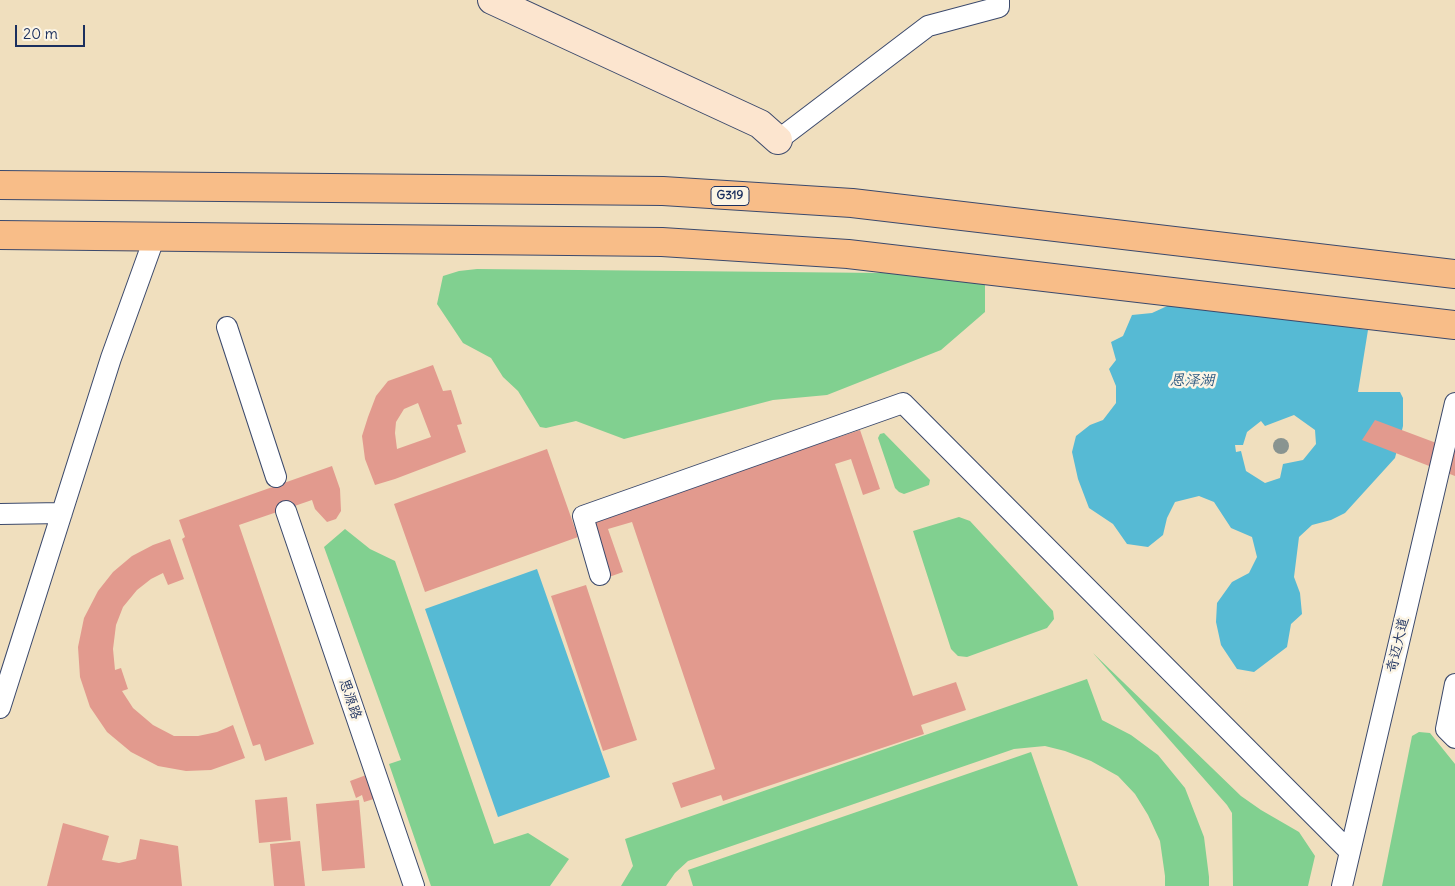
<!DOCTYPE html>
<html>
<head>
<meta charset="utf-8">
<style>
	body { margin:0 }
	#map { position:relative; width:1455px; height:886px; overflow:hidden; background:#f0dfbe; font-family:Delius,sans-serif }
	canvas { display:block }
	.scale { position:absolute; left:15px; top:25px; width:70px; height:22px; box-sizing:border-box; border:2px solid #1b2f5e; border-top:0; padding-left:6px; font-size:15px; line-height:18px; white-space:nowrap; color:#1b2f5e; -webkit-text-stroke:4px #fcf5e5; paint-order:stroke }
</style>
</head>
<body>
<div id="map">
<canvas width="1455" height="886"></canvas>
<div class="scale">20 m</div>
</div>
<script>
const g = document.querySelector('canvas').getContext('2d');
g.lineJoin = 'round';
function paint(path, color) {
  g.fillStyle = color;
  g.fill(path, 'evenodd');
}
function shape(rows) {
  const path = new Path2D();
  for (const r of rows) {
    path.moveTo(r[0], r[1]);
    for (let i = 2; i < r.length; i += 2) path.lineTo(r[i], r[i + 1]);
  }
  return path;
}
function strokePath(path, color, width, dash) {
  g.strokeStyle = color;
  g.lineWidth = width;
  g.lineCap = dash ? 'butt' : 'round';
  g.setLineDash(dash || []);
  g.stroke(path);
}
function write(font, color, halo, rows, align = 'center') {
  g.font = font + ' Delius,"LXGW WenKai TC",sans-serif';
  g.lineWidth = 5;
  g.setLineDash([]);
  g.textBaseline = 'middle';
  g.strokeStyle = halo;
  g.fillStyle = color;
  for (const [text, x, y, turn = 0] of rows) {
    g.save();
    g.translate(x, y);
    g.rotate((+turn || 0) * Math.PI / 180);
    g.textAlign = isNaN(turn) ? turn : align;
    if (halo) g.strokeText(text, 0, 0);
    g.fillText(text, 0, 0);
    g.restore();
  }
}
paint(shape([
	[477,269,985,274,985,312,941,350,827,395,773,400,624,439,576,421,546,428,540,427,518,391,503,377,491,358,463,343,437,304,443,276,459,271],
	[884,433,930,480,929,485,904,494,899,492,895,488,878,438,880,434],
	[959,517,970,521,1053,611,1054,619,1047,628,967,657,958,656,951,649,913,531],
	[345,529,370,549,395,561,494,844,528,833,569,859,550,886,431,886,389,764,401,760,324,547],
	[1093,653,1241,796,1261,810,1299,832,1315,856,1308,886,1233,886,1232,813,1227,805],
	[1087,679,1102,720,1131,735,1158,755,1185,788,1204,837,1209,877,1209,886,1165,886,1165,876,1160,841,1148,815,1135,794,1118,776,1091,761,1065,751,1045,746,1014,749,688,861,675,873,666,886,621,886,633,866,625,839],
	[1419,732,1430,733,1455,764,1455,886,1382,886,1412,736],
	[1031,752,1078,886,693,886,688,870]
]), '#81d090');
paint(shape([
	[1176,302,1368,330,1358,392,1400,392,1403,398,1403,426,1395,458,1345,513,1331,520,1312,525,1299,537,1294,577,1300,593,1302,614,1291,624,1287,647,1254,672,1237,669,1221,645,1216,622,1217,603,1232,582,1249,573,1257,557,1252,537,1231,528,1214,502,1199,496,1175,502,1167,518,1163,535,1148,547,1127,544,1113,524,1089,508,1078,479,1072,452,1076,436,1090,425,1103,420,1116,403,1116,386,1109,369,1116,360,1111,342,1123,336,1132,315,1152,313],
	[1294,415,1315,430,1316,444,1303,460,1283,464,1280,478,1265,483,1246,471,1241,451,1236,452,1235,445,1243,445,1247,432,1261,421,1265,426],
	[537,569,610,777,498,817,425,609]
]), '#56bad4');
paint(shape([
	[433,365,443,391,451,390,462,424,457,425,466,452,395,479,375,485,365,459,362,436,368,417,376,396,388,381],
	[418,403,431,437,397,449,395,433,396,422,404,409],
	[1375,420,1455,450,1455,476,1362,440],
	[860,430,880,489,863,495,851,459,835,464,913,696,956,682,966,710,921,725,924,734,723,801,721,795,681,808,672,783,715,769,632,522,608,529,623,572,609,577,589,521],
	[547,449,578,537,425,592,394,504],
	[332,466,340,489,341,511,336,519,327,522,315,509,312,500,239,525,314,744,265,761,260,744,253,746,182,539,185,537,179,520],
	[170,539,184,579,168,585,163,573,151,579,137,590,123,607,116,625,113,649,115,670,121,668,128,689,122,691,133,708,153,725,174,736,198,736,217,732,233,725,245,758,211,770,186,771,158,766,131,752,107,732,90,707,80,677,78,647,84,618,98,591,113,572,132,556,153,545],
	[586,585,637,740,603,751,551,596],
	[369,774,377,798,364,802,362,795,356,798,350,781],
	[287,797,291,840,259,843,255,800],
	[359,800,365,868,322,871,316,804],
	[63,823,109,836,102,860,119,863,136,859,140,839,178,846,182,886,47,886],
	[300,841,305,886,274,886,270,844]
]), '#e29a8e');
const street = shape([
	[778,140,928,26,999,7,999,0],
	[227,327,276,477],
	[286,511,414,886],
	[0,514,62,513],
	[600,575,583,516,903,403,1350,852],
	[1455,684,1446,729,1455,738],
	[0,708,111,358,155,236],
	[1342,886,1455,403]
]);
const secondary = shape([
	[492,0,760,124,778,140]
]);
const highway = shape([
	[0,185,663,191,852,203,1455,274],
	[0,235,662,242,848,254,1455,325]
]);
strokePath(street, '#3b496c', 22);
strokePath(secondary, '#3b496c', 30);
strokePath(highway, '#3b496c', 30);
strokePath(street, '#fff', 20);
strokePath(secondary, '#fce5cf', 28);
strokePath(highway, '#f8bd88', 28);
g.fillStyle = '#899490';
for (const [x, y] of [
	[1281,446]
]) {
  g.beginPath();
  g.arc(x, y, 8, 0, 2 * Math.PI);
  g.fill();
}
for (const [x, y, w] of [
	[730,196,38]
]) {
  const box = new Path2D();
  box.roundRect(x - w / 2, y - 9.5, w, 19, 4);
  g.fillStyle = '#fcf5e5';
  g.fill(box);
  strokePath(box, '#1b2f5e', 1);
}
write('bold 12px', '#1b2f5e', null, [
	["G319",730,196]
]);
write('14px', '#1b2f5e', '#fcf5e5', [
	["奇迈大道",1398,645,-77],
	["思源路",350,699,71]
]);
write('italic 15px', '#2d5981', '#fcf5e5', [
	["恩泽湖",1192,381]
]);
</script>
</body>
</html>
